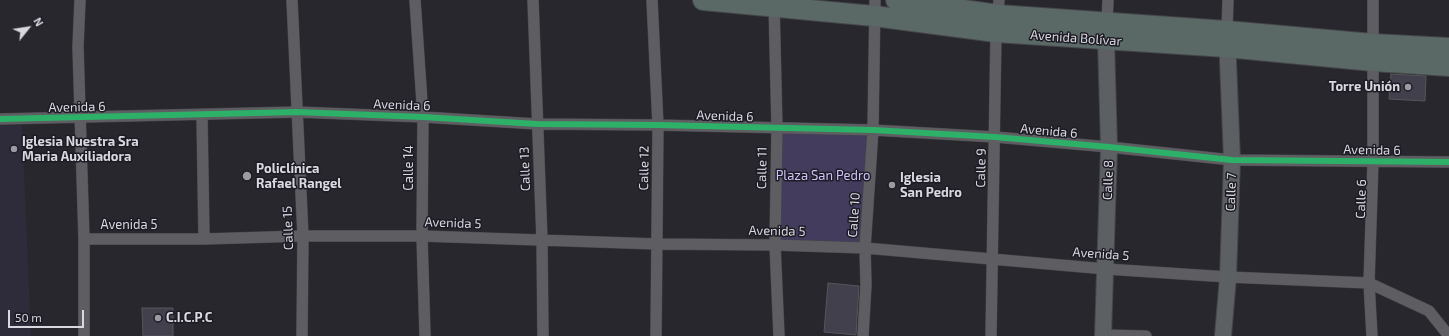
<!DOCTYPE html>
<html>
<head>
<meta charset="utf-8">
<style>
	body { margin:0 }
	#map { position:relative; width:1449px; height:336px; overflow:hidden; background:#28272d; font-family:"Exo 2",sans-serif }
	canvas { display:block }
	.north { position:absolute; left:8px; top:8px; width:40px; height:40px; -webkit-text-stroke:3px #1d1b25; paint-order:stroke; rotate:60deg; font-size:11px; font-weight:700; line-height:16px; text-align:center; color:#d9d8df }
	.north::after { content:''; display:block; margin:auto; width:14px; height:18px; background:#d9d8df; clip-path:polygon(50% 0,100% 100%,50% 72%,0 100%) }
	.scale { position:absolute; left:8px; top:310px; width:76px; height:18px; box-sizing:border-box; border:2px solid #d9d8df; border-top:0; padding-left:5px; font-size:12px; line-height:14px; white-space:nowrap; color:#d9d8df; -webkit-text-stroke:3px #1d1b25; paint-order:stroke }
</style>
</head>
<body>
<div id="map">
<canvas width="1449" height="336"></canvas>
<div class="north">N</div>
<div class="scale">50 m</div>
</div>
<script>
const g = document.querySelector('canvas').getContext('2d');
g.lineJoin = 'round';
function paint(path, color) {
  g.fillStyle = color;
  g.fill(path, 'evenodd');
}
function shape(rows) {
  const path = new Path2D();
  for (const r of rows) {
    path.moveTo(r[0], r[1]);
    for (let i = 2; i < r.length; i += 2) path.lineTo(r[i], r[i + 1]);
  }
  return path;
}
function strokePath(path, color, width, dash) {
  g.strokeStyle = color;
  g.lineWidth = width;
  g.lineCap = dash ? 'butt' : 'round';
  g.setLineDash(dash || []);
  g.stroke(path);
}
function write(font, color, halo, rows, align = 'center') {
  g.font = font + ' "Exo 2",sans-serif';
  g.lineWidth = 3;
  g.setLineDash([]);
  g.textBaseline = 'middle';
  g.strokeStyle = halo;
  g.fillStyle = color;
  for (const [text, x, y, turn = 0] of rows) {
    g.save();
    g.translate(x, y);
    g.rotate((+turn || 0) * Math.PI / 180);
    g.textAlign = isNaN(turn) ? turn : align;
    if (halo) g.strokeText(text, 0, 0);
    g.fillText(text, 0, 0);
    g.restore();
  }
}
paint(shape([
	[22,124,31,336,0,336,0,125]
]), '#2e2b3a');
paint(shape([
	[777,128,873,130,865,248,775,245]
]), '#433c5d');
const building = shape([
	[1391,74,1426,76,1425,101,1389,99,1391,74],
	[828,283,859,286,856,335,824,332,828,283],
	[142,308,173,308,173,336,143,336,142,308]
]);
paint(building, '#43404d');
strokePath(building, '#56555a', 1);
const street = shape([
	[80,0,78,47,84,239,84,336],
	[292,0,303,236,302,336],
	[415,0,423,117,422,236,425,336],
	[533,0,542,240,543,336],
	[652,0,658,125,656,336],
	[774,3,777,128,775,245,779,336],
	[1107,22,1108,0],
	[1227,31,1228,0],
	[202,115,204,239],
	[0,119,297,112,423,117,537,124,658,125,873,130,995,137,1109,147,1232,160,1449,162],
	[84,239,204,239,303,236,422,236,657,244,775,245,865,248,1106,269,1228,277,1369,283,1429,311,1449,336],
	[1103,335,1146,336],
	[863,336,866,285,865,248,873,130,875,0],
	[991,336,996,32,999,0],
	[1372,336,1369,283,1373,161,1373,0]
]);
const secondary = shape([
	[1103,336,1109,147,1106,40,1107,27],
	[1223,336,1228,277,1232,160,1227,36]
]);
const highway = shape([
	[703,0,874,16,996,32,1226,47,1373,61,1449,66],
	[896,0,998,15,1227,31,1373,44,1449,48]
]);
strokePath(street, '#454549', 12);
strokePath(secondary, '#454549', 18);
strokePath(highway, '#454549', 22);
strokePath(street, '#5e5d62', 11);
strokePath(secondary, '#5c6063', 16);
strokePath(highway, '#5a6866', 20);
strokePath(shape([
	[0,119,297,112,423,117,537,124,658,125,873,130,995,137,1109,147,1232,160,1449,162]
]), '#2db169', 6);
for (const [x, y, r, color] of [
	[1408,87,4,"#9b9aa1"],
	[14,149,4,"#9b9aa1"],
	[247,176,5,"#9b9aa1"],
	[892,185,4,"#9b9aa1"],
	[158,318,4,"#9b9aa1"]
]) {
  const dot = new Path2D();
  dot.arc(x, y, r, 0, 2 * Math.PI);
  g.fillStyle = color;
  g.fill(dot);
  strokePath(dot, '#1d1b25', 1.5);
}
write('13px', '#d9d8df', '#1d1b25', [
	["Avenida Bolívar",1076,38,4],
	["Avenida 6",402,105,2],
	["Avenida 6",77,107,-1],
	["Avenida 6",725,116,2],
	["Avenida 6",1049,131,5],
	["Avenida 6",1372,150,1],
	["Calle 14",409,168,-90],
	["Calle 12",644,168,-89],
	["Calle 11",762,168,-89],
	["Calle 9",981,168,-89],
	["Calle 13",525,169,-92],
	["Calle 8",1108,180,-88],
	["Calle 7",1231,192,-88],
	["Calle 6",1361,199,-88],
	["Calle 10",854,215,-86],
	["Avenida 5",453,223,2],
	["Avenida 5",129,225],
	["Calle 15",288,228,-92],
	["Avenida 5",777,231,1],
	["Avenida 5",1101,254,4]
]);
write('bold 13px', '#d9d8df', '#1d1b25', [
	["Torre Unión",1400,87,"right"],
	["Iglesia Nuestra Sra",22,142],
	["Maria Auxiliadora",22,157],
	["Policlínica",256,169],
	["Rafael Rangel",256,184],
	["Iglesia",900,178],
	["San Pedro",900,193],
	["C.I.C.P.C",166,318]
], 'left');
write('13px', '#cec4f9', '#1d1b25', [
	["Plaza San Pedro",823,176]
]);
</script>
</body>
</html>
